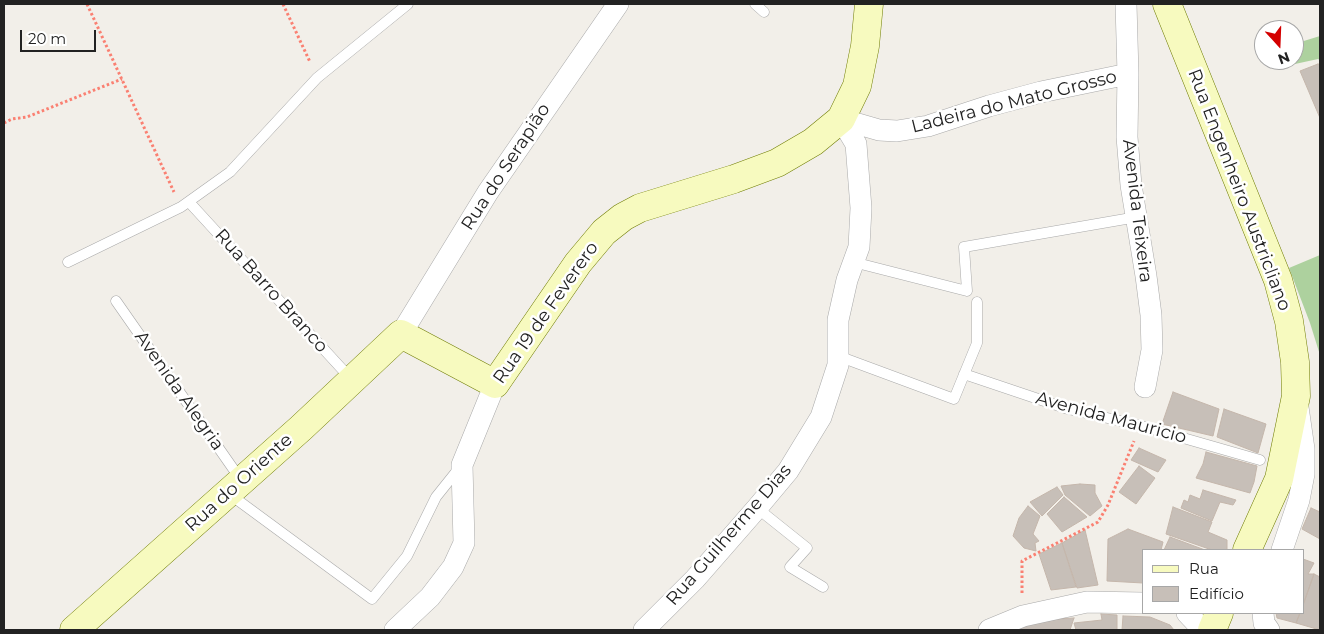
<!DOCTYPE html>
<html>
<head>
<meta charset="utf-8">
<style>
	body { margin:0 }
	#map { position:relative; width:1324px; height:634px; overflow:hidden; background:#f2efe9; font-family:Montserrat,sans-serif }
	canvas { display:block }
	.frame { position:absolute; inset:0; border:5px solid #222; pointer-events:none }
	.legend { position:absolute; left:1142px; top:549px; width:162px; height:65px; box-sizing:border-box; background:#fff; border:1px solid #a7a7a7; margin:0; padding:6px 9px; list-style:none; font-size:15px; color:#222 }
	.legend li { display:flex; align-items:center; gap:10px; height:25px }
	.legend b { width:25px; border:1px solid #a7a7a7 }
	.north { position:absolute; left:1254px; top:20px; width:50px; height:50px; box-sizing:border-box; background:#fff; border:1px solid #a7a7a7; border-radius:50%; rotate:160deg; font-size:14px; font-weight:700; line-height:20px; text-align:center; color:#222 }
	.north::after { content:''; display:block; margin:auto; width:18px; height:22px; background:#d40000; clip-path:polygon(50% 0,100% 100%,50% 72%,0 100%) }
	.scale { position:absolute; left:20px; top:30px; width:76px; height:22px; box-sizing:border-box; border:2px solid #222; border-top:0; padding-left:6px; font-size:15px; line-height:18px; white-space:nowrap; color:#222; -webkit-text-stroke:4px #fff; paint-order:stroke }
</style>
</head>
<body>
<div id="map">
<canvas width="1324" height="634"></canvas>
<div class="frame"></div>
<ul class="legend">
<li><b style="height:6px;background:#f7fabf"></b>Rua</li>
<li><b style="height:14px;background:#c7bfb8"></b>Edifício</li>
</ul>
<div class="north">N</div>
<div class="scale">20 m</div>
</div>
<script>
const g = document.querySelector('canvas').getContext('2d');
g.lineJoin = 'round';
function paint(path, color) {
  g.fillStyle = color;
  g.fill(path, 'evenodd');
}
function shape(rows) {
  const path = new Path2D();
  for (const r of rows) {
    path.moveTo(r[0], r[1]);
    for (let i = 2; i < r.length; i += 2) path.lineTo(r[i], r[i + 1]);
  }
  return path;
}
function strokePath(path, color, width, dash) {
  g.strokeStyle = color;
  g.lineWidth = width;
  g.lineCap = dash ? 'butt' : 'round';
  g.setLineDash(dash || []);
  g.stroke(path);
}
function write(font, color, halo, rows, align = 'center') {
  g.font = font + ' Montserrat,sans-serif';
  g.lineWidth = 5;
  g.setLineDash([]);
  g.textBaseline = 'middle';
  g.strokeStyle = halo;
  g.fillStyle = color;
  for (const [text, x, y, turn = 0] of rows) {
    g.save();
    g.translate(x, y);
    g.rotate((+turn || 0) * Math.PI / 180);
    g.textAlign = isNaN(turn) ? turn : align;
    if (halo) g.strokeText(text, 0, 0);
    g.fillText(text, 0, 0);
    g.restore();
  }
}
paint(shape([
	[1320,36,1320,60,1318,59,1295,64,1288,60,1294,60,1294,44],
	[1320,255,1320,355,1310,323,1289,268]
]), '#add19e');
const building = shape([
	[1318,64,1320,65,1320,118,1300,71,1318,64],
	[1173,392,1219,409,1213,436,1162,424,1173,392],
	[1224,409,1266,424,1258,453,1217,437,1224,409],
	[1139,448,1166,460,1158,472,1131,460,1139,448],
	[1206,452,1257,466,1254,482,1250,493,1196,478,1203,464,1206,452],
	[1139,466,1155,478,1136,504,1119,492,1139,466],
	[1080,484,1095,485,1095,493,1102,506,1090,516,1065,495,1061,486,1080,484],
	[1057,487,1063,495,1042,516,1030,502,1057,487],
	[1203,490,1236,500,1233,505,1220,502,1212,521,1181,508,1184,500,1188,502,1190,495,1200,499,1203,490],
	[1064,497,1087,517,1062,532,1047,514,1064,497],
	[1028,506,1040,516,1033,534,1039,541,1035,543,1036,551,1024,548,1013,536,1019,518,1028,506],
	[1173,507,1212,522,1208,532,1227,540,1227,550,1212,550,1166,534,1173,507],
	[1311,508,1320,512,1320,539,1302,529,1311,508],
	[1128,529,1163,542,1161,550,1143,550,1143,583,1107,581,1108,539,1128,529],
	[1085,530,1098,585,1077,588,1062,543,1085,530],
	[1170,537,1205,550,1164,550,1170,537],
	[1062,543,1076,587,1051,590,1039,554,1062,543],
	[1303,559,1314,563,1308,574,1314,574,1303,605,1303,559],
	[1314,574,1320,577,1320,630,1296,623,1300,613,1303,613,1303,605,1314,574],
	[1276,613,1300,613,1296,623,1277,618,1276,613],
	[1101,614,1117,615,1117,630,1076,630,1074,623,1102,620,1101,614],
	[1123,616,1150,617,1170,625,1174,630,1122,630,1123,616],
	[1074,618,1070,630,1007,630,1035,620,1074,618]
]);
paint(building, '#c7bfb8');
strokePath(building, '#c4b6ab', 1);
const lane = shape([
	[755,4,764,12],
	[189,202,352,380],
	[68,262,181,207,230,172,317,78,408,4],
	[853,262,967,291,964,247,1137,217],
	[116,301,241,480],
	[838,356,954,399,977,343,977,302],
	[964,374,1068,409,1138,425,1260,460],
	[228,493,372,599,407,556,436,497,460,467],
	[757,508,807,548,790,567,823,587]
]);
const street = shape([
	[1126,4,1128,74,1127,137,1131,185,1146,276,1151,315,1152,350,1145,387],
	[841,119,879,130,897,131,928,126,989,106,1041,92,1128,74],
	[401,334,488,192,618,4],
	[1282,550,1299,500,1304,474,1304,449,1298,407],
	[1187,613,1203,630],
	[1263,613,1264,623,1269,630],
	[395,630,430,597,453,567,464,543,462,465,495,384],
	[644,630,695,579,757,508,788,471,821,417,838,365,838,320,847,280,859,247,861,208,856,144,841,119],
	[989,630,1023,616,1087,602,1143,603]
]);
const secondary = shape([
	[1167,4,1278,280,1289,321,1295,362,1296,396,1279,479,1247,550],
	[74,630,301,428,401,334,495,384,578,263,604,232,623,217,640,208,734,179,777,163,813,142,841,119,857,86,865,46,869,4],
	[1212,630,1219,613]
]);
strokePath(lane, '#a9a9a9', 11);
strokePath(street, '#a9a9a9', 22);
strokePath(secondary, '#707d05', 29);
strokePath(shape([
	[87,4,174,192],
	[283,4,310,62],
	[4,123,12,119,27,117,122,79],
	[1022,593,1022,561,1098,522,1108,505,1134,441]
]), '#fa8072', 3, [2.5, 2.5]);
strokePath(lane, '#fff', 10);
strokePath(street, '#fff', 21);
strokePath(secondary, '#f7fabf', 28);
write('18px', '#222', '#fff', [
	["Ladeira do Mato Grosso",1014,102,-14],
	["Rua do Serapião",506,167,-57],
	["Rua Engenheiro Austricliano",1239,190,69],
	["Avenida Teixeira",1137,211,83],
	["Rua Barro Branco",271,291,48],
	["Rua 19 de Feverero",546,313,-55],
	["Avenida Alegria",179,391,55],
	["Avenida Mauricio",1111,418,15],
	["Rua do Oriente",239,483,-42],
	["Rua Guilherme Dias",729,535,-49]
]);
</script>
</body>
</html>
